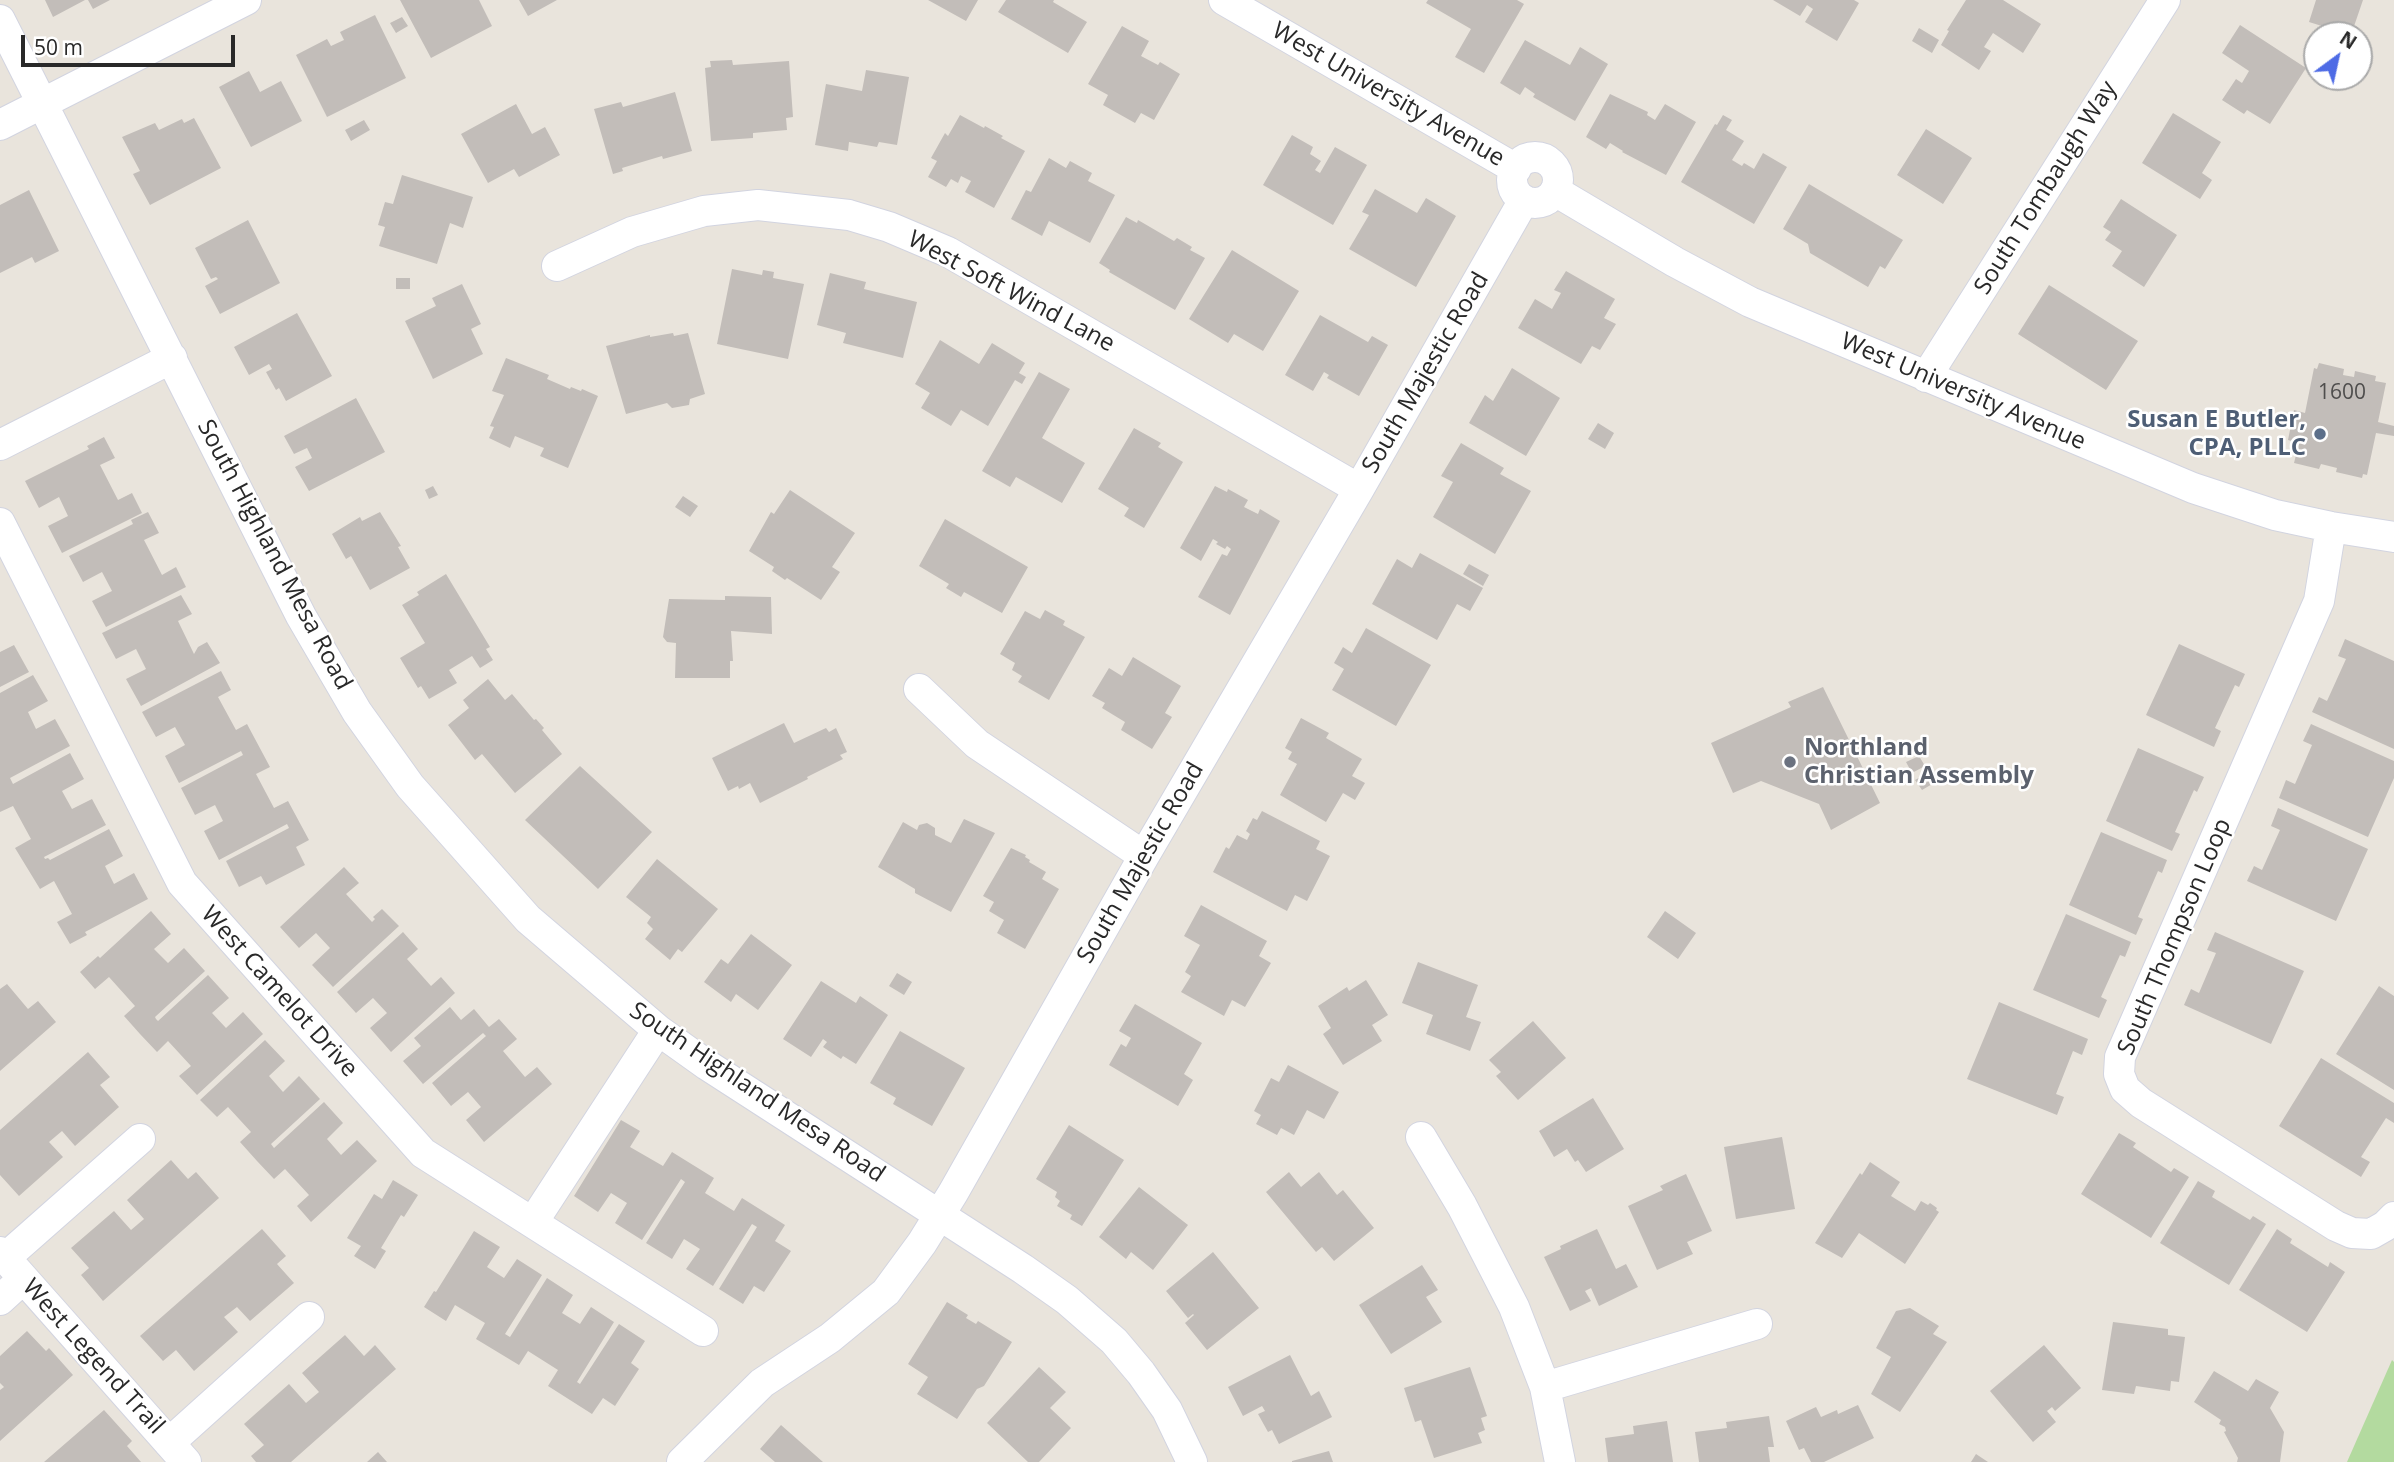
<!DOCTYPE html>
<html>
<head>
<meta charset="utf-8">
<style>
	body { margin:0 }
	#map { position:relative; width:2394px; height:1462px; overflow:hidden; background:#e9e4dc; font-family:"Open Sans",sans-serif }
	canvas { display:block }
	.north { position:absolute; left:2303px; top:21px; width:70px; height:70px; box-sizing:border-box; background:#fff; border:2px solid #a9a9a9; border-radius:50%; rotate:33deg; font-size:19px; font-weight:700; line-height:28px; text-align:center; color:#292929 }
	.north::after { content:''; display:block; margin:auto; width:24px; height:32px; background:#4e6be5; clip-path:polygon(50% 0,100% 100%,50% 72%,0 100%) }
	.scale { position:absolute; left:21px; top:35px; width:214px; height:32px; box-sizing:border-box; border:4px solid #292929; border-top:0; padding-left:9px; font-size:21px; line-height:24px; white-space:nowrap; color:#292929; -webkit-text-stroke:5px #fff; paint-order:stroke }
</style>
</head>
<body>
<div id="map">
<canvas width="2394" height="1462"></canvas>
<div class="north">N</div>
<div class="scale">50 m</div>
</div>
<script>
const g = document.querySelector('canvas').getContext('2d');
g.lineJoin = 'round';
function paint(path, color) {
  g.fillStyle = color;
  g.fill(path, 'evenodd');
}
function shape(rows) {
  const path = new Path2D();
  for (const r of rows) {
    if (r.length === 3) {
      path.moveTo(r[0] + r[2], r[1]);
      path.arc(r[0], r[1], r[2], 0, 2 * Math.PI);
      continue;
    }
    path.moveTo(r[0], r[1]);
    for (let i = 2; i < r.length; i += 2) path.lineTo(r[i], r[i + 1]);
  }
  return path;
}
function strokePath(path, color, width, dash) {
  g.strokeStyle = color;
  g.lineWidth = width;
  g.lineCap = dash ? 'butt' : 'round';
  g.setLineDash(dash || []);
  g.stroke(path);
}
function write(font, color, halo, rows, align = 'center') {
  g.font = font + ' "Open Sans",sans-serif';
  g.lineWidth = 5;
  g.setLineDash([]);
  g.textBaseline = 'middle';
  g.strokeStyle = halo;
  g.fillStyle = color;
  for (const [text, x, y, turn = 0] of rows) {
    g.save();
    g.translate(x, y);
    g.rotate((+turn || 0) * Math.PI / 180);
    g.textAlign = isNaN(turn) ? turn : align;
    if (halo) g.strokeText(text, 0, 0);
    g.fillText(text, 0, 0);
    g.restore();
  }
}
paint(shape([
	[2392,1360,2394,1362,2394,1462,2347,1462]
]), '#b3da9f');
paint(shape([
	[45,0,85,0,53,17],
	[88,0,110,0,93,9],
	[400,0,479,0,492,26,431,58],
	[519,0,557,0,528,16],
	[928,0,978,0,966,21],
	[1006,0,1054,0,1053,2,1087,22,1068,53,998,12],
	[1428,0,1517,0,1524,4,1484,73,1455,57,1471,29,1426,3],
	[1773,0,1854,0,1859,3,1837,41,1805,22,1813,9,1807,5,1800,16],
	[1966,0,2003,0,2041,24,2023,53,1993,33,1984,47,1991,51,1979,70,1941,45,1949,31,1947,30],
	[2316,0,2363,0,2351,35,2309,22],
	[375,15,406,78,327,117,296,55,327,39,331,46,344,40,340,32],
	[402,17,408,26,396,33,390,23],
	[2240,25,2306,68,2270,124,2247,110,2244,114,2222,100,2236,79,2242,83,2249,71,2222,53],
	[1122,26,1149,41,1141,56,1158,65,1160,62,1180,74,1154,120,1141,113,1135,123,1103,105,1108,95,1088,84],
	[1919,28,1939,40,1932,53,1912,41],
	[1525,40,1570,65,1580,47,1608,64,1575,121,1533,97,1535,94,1525,87,1520,95,1500,83],
	[732,60,733,65,789,61,793,117,786,118,787,130,753,133,753,138,711,141,705,68,711,67,710,61],
	[866,70,909,77,897,145,879,142,877,147,849,142,848,151,815,145,826,84,862,91],
	[249,71,260,92,281,81,302,121,251,147,219,87],
	[675,92,692,151,663,159,662,156,622,168,623,171,613,174,594,109,621,102,623,107],
	[1610,94,1648,112,1647,115,1655,120,1665,104,1696,122,1666,175,1622,152,1623,151,1610,143,1606,149,1586,137],
	[516,104,532,134,545,127,560,155,519,177,514,169,488,183,461,134],
	[2173,113,2221,142,2202,173,2212,180,2200,199,2142,163],
	[960,115,984,128,985,126,1003,136,1001,138,1025,151,994,208,965,192,971,181,961,176,958,183,951,179,946,187,928,177,937,161,931,158,945,133,948,136],
	[1723,115,1732,120,1726,130,1744,141,1732,160,1742,166,1744,163,1754,169,1763,153,1787,167,1754,224,1681,182,1715,124,1717,125],
	[194,118,221,168,150,205,133,174,140,171,122,137,155,123,159,130,182,119,184,123],
	[364,120,370,130,351,141,345,130],
	[1926,129,1972,158,1943,204,1897,175],
	[1292,135,1313,147,1310,154,1321,161,1315,170,1320,173,1335,147,1367,165,1333,225,1263,185],
	[1049,158,1066,168,1070,161,1092,173,1088,181,1115,195,1090,243,1049,221,1042,236,1011,219,1026,190,1031,192],
	[402,175,473,197,463,228,450,223,437,264,379,246,385,227,378,225,385,202,393,204],
	[1809,184,1903,240,1885,269,1880,266,1868,287,1810,253,1808,244,1783,229],
	[1375,189,1417,213,1426,198,1456,216,1416,287,1349,249,1369,215,1362,212],
	[29,190,59,251,35,263,32,257,0,273,0,205],
	[2121,199,2177,235,2144,287,2112,266,2122,251,2105,240,2111,232,2103,227],
	[1126,217,1137,223,1138,220,1174,241,1177,238,1192,247,1190,250,1205,258,1175,310,1109,272,1110,270,1099,263],
	[248,220,280,283,220,314,205,286,218,279,216,277,211,279,195,248],
	[1232,250,1299,291,1263,351,1234,334,1228,343,1189,319],
	[732,269,762,275,763,270,774,272,773,278,804,284,788,359,717,344],
	[1566,271,1615,299,1604,318,1616,324,1600,350,1592,346,1581,364,1518,328,1535,299,1552,309,1561,293,1554,290],
	[830,273,866,282,864,289,917,302,903,358,843,343,846,333,817,325],
	[396,278,410,278,410,289,396,289],
	[462,284,481,324,471,329,483,354,433,379,405,321,436,306,432,298],
	[2049,285,2138,341,2106,390,2018,334],
	[297,313,332,376,286,401,279,388,276,390,266,372,272,369,269,364,249,375,234,347],
	[1320,315,1368,342,1372,336,1388,345,1359,396,1327,378,1329,375,1324,372,1313,391,1285,375],
	[673,333,674,336,688,333,705,394,690,399,689,405,672,408,667,403,626,414,606,346,650,335,650,337],
	[940,340,979,364,992,343,1025,363,1019,373,1026,377,1022,384,1015,380,988,426,961,410,951,426,921,408,930,393,915,384],
	[506,358,549,375,547,379,570,389,571,387,581,391,582,389,598,396,568,468,540,456,544,448,515,436,510,448,489,438,494,427,490,426,504,395,492,391],
	[2319,363,2344,369,2343,375,2354,377,2355,371,2376,376,2375,381,2386,383,2378,422,2394,426,2394,436,2376,433,2367,475,2363,474,2362,478,2336,472,2337,468,2321,464,2319,469,2294,463,2299,443,2288,440,2294,410,2305,413,2314,368,2317,369],
	[1512,368,1560,398,1526,456,1469,423,1485,395,1493,401],
	[1039,372,1070,389,1042,438,1085,463,1062,503,1016,477,1010,487,982,471],
	[356,398,385,452,309,491,295,467,312,458,307,448,294,454,284,436],
	[1598,423,1614,433,1605,449,1588,439],
	[1134,428,1161,443,1158,447,1183,462,1144,528,1124,516,1129,508,1098,489],
	[104,437,115,458,100,465,118,500,132,493,142,513,62,553,48,526,68,516,59,497,39,508,25,481,89,449,87,446],
	[1461,443,1504,468,1500,474,1531,491,1495,554,1433,517,1453,482,1441,476],
	[433,486,438,495,429,499,425,490],
	[1215,486,1227,492,1228,489,1248,500,1244,507,1258,514,1260,509,1280,521,1230,615,1198,597,1222,554,1227,556,1231,549,1227,546,1225,549,1216,544,1218,542,1213,539,1201,561,1180,548],
	[790,490,855,533,832,567,840,572,821,600,787,578,785,580,772,571,774,567,749,551,771,512,774,514],
	[683,496,698,506,690,517,675,507],
	[148,512,159,533,144,540,162,575,176,567,186,587,106,627,92,601,112,591,102,572,83,582,69,556,133,524,131,520],
	[380,512,401,546,398,547,410,568,370,590,351,556,346,559,332,534,360,517,362,521],
	[945,519,1028,567,1002,613,964,592,961,597,946,588,949,584,919,566],
	[1420,553,1483,588,1470,611,1457,604,1437,640,1372,604,1397,559,1412,568],
	[1469,564,1489,575,1483,586,1463,574],
	[446,574,490,647,486,649,493,660,480,668,472,656,449,670,457,683,429,699,421,686,418,688,400,658,425,643,402,605,419,595,417,592],
	[181,595,192,614,178,621,194,654,198,647,207,642,220,663,141,706,126,679,146,669,136,649,116,659,102,633],
	[725,596,771,597,772,634,731,631,733,661,730,661,730,678,675,678,676,643,667,642,663,637,669,599,725,600],
	[1045,610,1065,621,1063,625,1085,637,1049,700,1018,682,1022,676,1012,670,1015,663,1000,654,1025,611,1040,619],
	[1366,628,1431,665,1396,726,1332,690,1344,669,1334,663,1343,647,1352,653],
	[2345,639,2394,661,2394,749,2312,712,2319,697,2327,701,2346,659,2338,656],
	[2179,644,2245,674,2239,687,2235,685,2215,728,2221,731,2214,747,2146,715],
	[14,645,29,672,0,687,0,652],
	[1133,657,1181,686,1165,713,1172,717,1152,749,1121,730,1125,722,1102,708,1105,703,1092,696,1109,668,1122,676],
	[221,671,231,690,218,697,236,730,247,724,270,767,256,774,274,808,288,801,309,840,296,847,305,865,266,885,261,876,239,887,226,861,289,828,287,824,219,860,204,831,223,821,215,805,195,815,181,788,243,755,241,751,179,783,165,756,185,745,175,727,156,737,142,712],
	[33,675,48,701,28,712,36,729,55,719,70,746,10,778,13,784,70,753,84,779,62,791,72,809,92,799,106,825,44,857,45,859,48,858,50,860,109,829,123,856,105,866,114,884,134,873,148,899,85,932,87,935,70,944,57,922,72,914,54,881,40,889,15,848,31,839,13,806,0,812,0,693],
	[488,679,505,700,512,694,534,720,536,719,544,728,542,730,562,754,515,793,482,754,475,760,448,725,469,708,463,700],
	[1823,687,1880,803,1831,830,1819,804,1761,781,1733,793,1711,743,1791,707,1788,702],
	[1301,718,1329,733,1326,738,1362,759,1352,776,1365,783,1355,800,1343,793,1326,822,1280,795,1297,764,1288,759,1292,752,1285,748],
	[784,723,794,743,826,728,829,732,836,728,847,752,840,755,843,759,807,777,808,779,760,803,750,783,739,789,738,786,728,791,712,758],
	[2311,724,2394,761,2394,778,2368,837,2279,798,2286,780,2295,784,2312,745,2303,741],
	[2138,748,2204,777,2197,792,2194,790,2175,832,2180,834,2172,851,2106,821],
	[1919,756,1925,766,1912,773,1906,762],
	[580,766,652,832,598,889,525,820],
	[1928,773,1934,783,1922,790,1915,780],
	[2278,808,2368,849,2336,921,2247,881,2254,866,2262,870,2280,830,2271,826],
	[1262,811,1320,841,1316,849,1330,856,1307,901,1295,895,1287,911,1213,872,1226,847,1229,849,1237,835,1247,840,1250,834,1246,831,1253,818,1257,820],
	[964,819,995,833,951,912,915,893,915,889,878,867,903,822,917,830,919,825,927,823,935,828,935,835,951,843],
	[2101,832,2167,860,2162,873,2158,871,2138,917,2143,919,2136,935,2069,905],
	[1011,848,1026,855,1025,857,1030,860,1029,862,1046,872,1042,879,1059,889,1025,949,997,933,1004,920,989,911,994,902,983,896],
	[657,859,718,909,682,952,678,949,670,960,645,939,653,929,647,923,651,917,626,897],
	[344,867,359,883,346,894,372,922,375,919,373,917,382,909,399,926,333,987,312,965,330,948,316,933,299,948,280,927],
	[1201,905,1267,941,1259,956,1271,963,1245,1007,1232,1000,1224,1016,1181,992,1191,976,1185,972,1200,945,1184,936],
	[151,911,171,934,154,949,168,963,184,948,205,971,155,1017,156,1019,158,1021,208,975,229,998,212,1013,226,1028,243,1012,263,1034,197,1095,179,1076,191,1066,168,1041,157,1052,140,1034,124,1016,135,1006,109,977,95,989,80,972,98,956,100,958],
	[1665,911,1696,933,1678,959,1647,937],
	[2066,914,2131,942,2125,957,2120,955,2101,997,2107,1000,2099,1018,2033,990],
	[403,932,418,949,407,959,431,986,441,977,455,993,391,1052,370,1028,387,1013,373,998,356,1013,337,992],
	[2215,932,2304,971,2271,1044,2184,1005,2191,989,2199,993,2216,953,2207,950],
	[751,934,792,965,758,1010,736,994,731,1002,704,982,721,959,728,964],
	[1418,962,1478,985,1466,1017,1481,1022,1470,1051,1426,1034,1433,1015,1402,1003],
	[897,973,912,982,904,995,889,986],
	[1366,980,1388,1015,1372,1025,1382,1041,1343,1065,1323,1034,1331,1028,1318,1006,1347,987,1349,991],
	[821,981,856,1003,860,996,888,1015,856,1064,843,1056,841,1059,823,1047,827,1042,823,1039,811,1057,783,1039],
	[7,984,28,1009,38,1001,56,1022,0,1071,0,989],
	[2379,986,2394,996,2394,1090,2336,1054],
	[1999,1002,2088,1039,2082,1055,2073,1051,2056,1094,2064,1097,2057,1115,1967,1079],
	[1135,1004,1202,1043,1184,1074,1193,1080,1178,1106,1109,1065,1121,1044,1126,1047,1131,1038,1119,1031],
	[450,1007,461,1020,474,1009,489,1027,499,1019,517,1039,503,1051,525,1077,537,1067,552,1084,484,1142,466,1120,481,1107,468,1092,451,1106,432,1083,486,1036,483,1033,423,1084,403,1061,421,1046,414,1038],
	[1533,1021,1566,1058,1518,1100,1496,1076,1501,1072,1489,1060],
	[900,1031,965,1068,932,1126,893,1104,896,1098,870,1083],
	[265,1040,285,1061,269,1076,283,1092,299,1076,320,1099,271,1144,274,1148,324,1102,343,1123,327,1139,341,1155,357,1140,377,1161,311,1222,297,1206,309,1195,285,1169,274,1179,257,1161,240,1142,251,1132,228,1107,217,1117,200,1100],
	[88,1052,110,1077,100,1085,119,1107,75,1146,62,1131,49,1142,63,1157,19,1196,0,1175,0,1130],
	[2321,1058,2394,1103,2394,1123,2386,1118,2361,1157,2370,1162,2361,1177,2279,1126],
	[1288,1065,1339,1092,1324,1119,1307,1110,1294,1135,1281,1128,1277,1135,1256,1124,1261,1115,1254,1111,1271,1078,1279,1082],
	[1593,1098,1624,1149,1586,1172,1578,1160,1575,1162,1567,1149,1554,1157,1539,1131],
	[621,1120,640,1131,630,1147,663,1166,672,1152,714,1178,705,1193,734,1211,742,1198,785,1225,775,1241,791,1251,764,1292,754,1286,743,1304,719,1289,757,1227,752,1224,713,1286,686,1269,700,1249,684,1239,672,1259,646,1243,685,1182,681,1179,642,1240,615,1223,627,1203,611,1193,598,1212,574,1196],
	[1069,1125,1124,1160,1082,1226,1070,1219,1072,1215,1057,1206,1060,1201,1055,1197,1057,1192,1036,1179],
	[2119,1133,2136,1143,2133,1147,2171,1172,2174,1168,2189,1177,2151,1238,2081,1194],
	[1782,1137,1795,1209,1736,1219,1724,1147],
	[171,1160,188,1179,196,1172,219,1198,103,1301,81,1275,89,1268,71,1248,114,1211,131,1230,144,1219,127,1200],
	[1870,1162,1900,1182,1891,1196,1915,1211,1921,1201,1928,1205,1930,1203,1937,1208,1936,1210,1939,1212,1905,1264,1859,1233,1842,1258,1815,1243,1860,1173,1862,1175],
	[1289,1172,1301,1187,1319,1172,1337,1195,1343,1190,1374,1228,1334,1261,1322,1247,1316,1252,1266,1192],
	[1686,1174,1712,1231,1687,1242,1693,1254,1657,1270,1628,1206,1663,1190,1660,1186],
	[393,1180,418,1195,404,1217,401,1215,381,1248,386,1251,375,1269,354,1256,361,1246,347,1238,374,1194,382,1199],
	[2198,1181,2215,1191,2212,1197,2250,1220,2253,1216,2266,1224,2229,1285,2160,1243],
	[1139,1187,1188,1225,1153,1270,1131,1252,1126,1259,1099,1237],
	[262,1229,286,1256,277,1264,294,1283,250,1321,237,1307,224,1317,238,1332,194,1371,176,1350,163,1361,140,1336],
	[1597,1229,1616,1269,1626,1264,1638,1287,1599,1306,1591,1288,1585,1291,1591,1301,1570,1311,1544,1257,1561,1249,1560,1246],
	[2277,1229,2292,1239,2290,1243,2328,1267,2330,1262,2345,1272,2307,1332,2239,1290],
	[474,1231,500,1247,487,1267,504,1278,517,1259,542,1275,505,1334,510,1337,547,1278,573,1295,562,1313,580,1324,591,1307,614,1322,577,1382,580,1384,619,1324,645,1341,631,1363,639,1369,615,1406,603,1398,592,1414,548,1386,558,1370,528,1351,519,1365,476,1339,485,1323,455,1305,446,1321,424,1307,434,1291,436,1292],
	[1213,1252,1259,1308,1207,1350,1185,1323,1194,1315,1193,1314,1188,1318,1166,1291],
	[1422,1265,1438,1290,1426,1297,1442,1322,1391,1354,1359,1305],
	[947,1302,968,1315,966,1318,976,1324,978,1321,1012,1342,984,1386,977,1389,957,1419,917,1394,928,1377,908,1364],
	[1910,1308,1939,1326,1933,1334,1947,1342,1900,1412,1871,1394,1891,1357,1876,1348,1896,1311],
	[2113,1322,2168,1329,2168,1335,2185,1337,2179,1382,2171,1381,2170,1391,2136,1386,2134,1394,2102,1390],
	[27,1331,46,1351,49,1348,73,1375,0,1441,0,1390,4,1387,0,1383,0,1356],
	[345,1335,364,1356,375,1345,396,1369,291,1462,256,1462,251,1456,264,1445,244,1424,289,1384,306,1403,319,1392,302,1373],
	[2044,1345,2081,1388,2055,1411,2052,1407,2047,1411,2056,1422,2033,1442,1990,1391],
	[1290,1355,1311,1396,1319,1391,1332,1417,1279,1444,1272,1430,1268,1432,1258,1414,1265,1411,1262,1406,1243,1416,1228,1387],
	[1039,1367,1066,1392,1050,1408,1071,1428,1039,1462,1028,1462,987,1423],
	[1470,1367,1487,1416,1481,1418,1485,1430,1478,1433,1482,1443,1434,1458,1421,1420,1415,1422,1404,1388],
	[2214,1371,2248,1391,2256,1379,2279,1392,2270,1408,2284,1432,2280,1462,2237,1462,2238,1458,2224,1432,2226,1431,2225,1427,2219,1424,2221,1420,2194,1402],
	[1858,1405,1874,1438,1824,1462,1811,1462,1804,1448,1799,1450,1786,1421,1816,1407,1821,1417,1837,1410,1838,1414],
	[104,1410,132,1441,127,1446,141,1462,44,1462],
	[1769,1416,1774,1447,1768,1447,1770,1462,1699,1462,1695,1432,1727,1428,1726,1422],
	[1667,1421,1673,1462,1608,1462,1605,1438,1634,1434,1633,1426],
	[781,1425,823,1462,775,1462,760,1449],
	[1329,1451,1333,1462,1292,1462,1292,1461],
	[378,1452,387,1462,367,1462],
	[1976,1454,1988,1462,1971,1462]
]), '#c2bdb9');
const minor = shape([
	[1224,0,1516,169],
	[0,20,301,616,357,712,410,786,528,919,658,1030,707,1065,1023,1269,1067,1300,1114,1341,1141,1373,1167,1410,1192,1462],
	[0,125,246,0],
	[1535,180,23],
	[1555,191,1675,262,1750,302,2193,488,2275,515,2331,527,2394,537],
	[557,266,632,232,704,211,758,205,849,215,889,227,948,252,1359,489],
	[1926,377,2165,0],
	[0,445,172,358],
	[0,523,182,883,423,1153,703,1331],
	[2331,527,2319,601,2120,1057,2119,1074,2125,1089,2141,1103,2336,1226,2352,1233,2371,1234,2385,1226,2394,1217],
	[919,689,977,744,1144,856],
	[1421,1137,1462,1206,1514,1307,1545,1387,1560,1462],
	[533,1222,658,1030],
	[0,1252,186,1462],
	[5,1258,140,1139],
	[0,1300,23,1279],
	[1545,1387,1757,1324],
	[169,1443,309,1317],
	[682,1462,762,1383,830,1338,886,1292,922,1243,953,1193,1144,856,1359,489,1524,200]
]);
strokePath(minor, '#d2d4e0', 32);
strokePath(minor, '#fff', 30);
for (const [x, y, r, color] of [
	[2320,434,7,"#5c6f8a"],
	[1790,762,7,"#6b7280"]
]) {
  const dot = new Path2D();
  dot.arc(x, y, r, 0, 2 * Math.PI);
  g.fillStyle = color;
  g.fill(dot);
  strokePath(dot, '#fff', 2.5);
}
write('21px', '#4f4e4d', null, [
	["1600",2342,393]
]);
write('24px', '#292929', '#fff', [
	["West University Avenue",1388,95,30],
	["South Tombaugh Way",2046,188,-58],
	["West Soft Wind Lane",1011,292,28],
	["South Majestic Road",1426,373,-60],
	["West University Avenue",1963,392,23],
	["South Highland Mesa Road",274,555,62],
	["South Majestic Road",1141,863,-60],
	["South Thompson Loop",2175,937,-67],
	["West Camelot Drive",279,992,48],
	["South Highland Mesa Road",757,1093,34],
	["West Legend Trail",93,1357,48]
]);
write('bold 24px', '#4e5e75', '#fff', [
	["Susan E Butler,",2306,420],
	["CPA, PLLC",2306,448]
], 'right');
write('bold 24px', '#5b616d', '#fff', [
	["Northland",1804,748],
	["Christian Assembly",1804,776]
], 'left');
</script>
</body>
</html>
